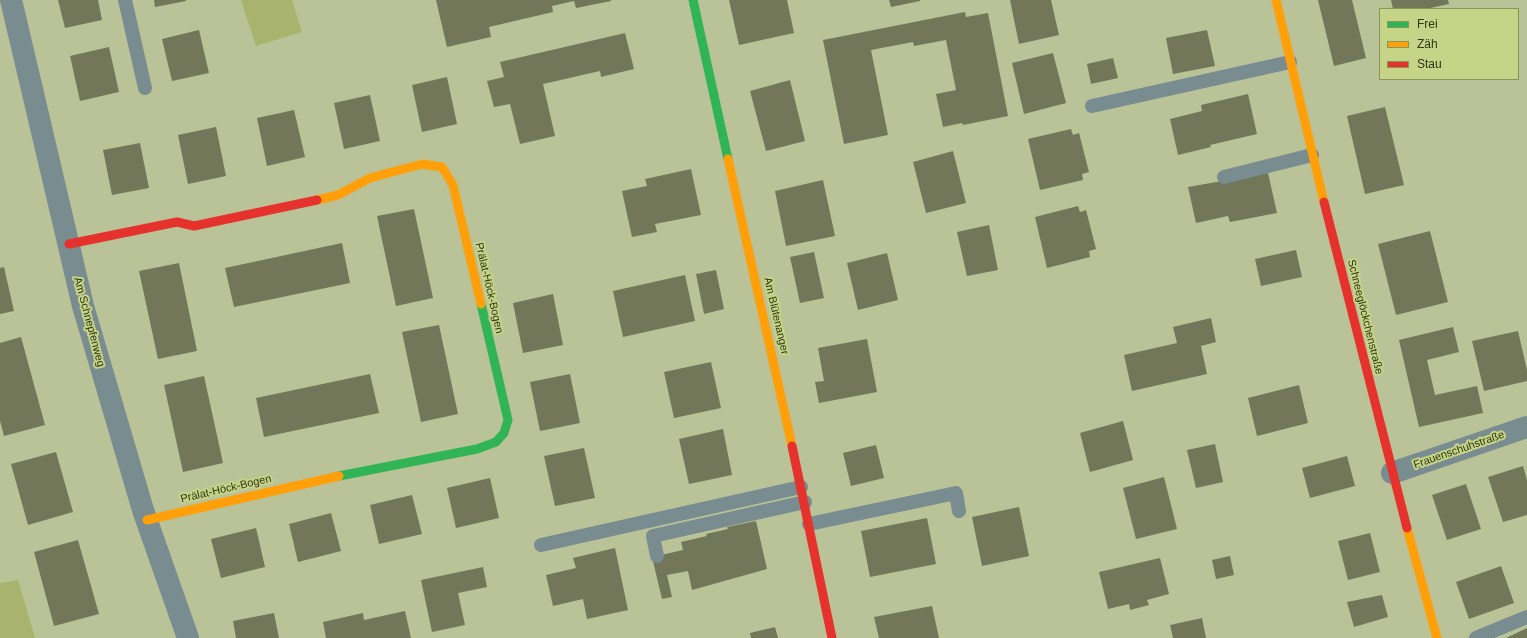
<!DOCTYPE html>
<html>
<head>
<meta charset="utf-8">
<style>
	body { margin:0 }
	#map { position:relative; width:1527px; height:638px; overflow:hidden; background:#bac298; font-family:Arial,sans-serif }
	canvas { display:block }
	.legend { position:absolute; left:1379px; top:8px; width:140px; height:72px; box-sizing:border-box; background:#c5d486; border:1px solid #899459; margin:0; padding:5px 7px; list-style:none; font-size:12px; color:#2f3515 }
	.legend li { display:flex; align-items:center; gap:8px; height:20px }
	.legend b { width:20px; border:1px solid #899459 }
</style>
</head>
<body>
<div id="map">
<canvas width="1527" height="638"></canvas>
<ul class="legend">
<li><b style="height:5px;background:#30b455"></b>Frei</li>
<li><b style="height:5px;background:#ff9f0a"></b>Zäh</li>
<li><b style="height:5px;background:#e5322d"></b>Stau</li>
</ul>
</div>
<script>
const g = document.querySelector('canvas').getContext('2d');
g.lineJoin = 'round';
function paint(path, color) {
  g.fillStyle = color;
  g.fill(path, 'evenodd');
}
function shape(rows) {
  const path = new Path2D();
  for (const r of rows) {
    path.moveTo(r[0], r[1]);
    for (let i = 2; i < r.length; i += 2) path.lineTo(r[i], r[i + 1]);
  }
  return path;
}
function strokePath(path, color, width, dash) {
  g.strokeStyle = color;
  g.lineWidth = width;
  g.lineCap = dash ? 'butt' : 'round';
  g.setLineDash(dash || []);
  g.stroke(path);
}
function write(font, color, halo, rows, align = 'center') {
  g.font = font + ' Arial,sans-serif';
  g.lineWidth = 4;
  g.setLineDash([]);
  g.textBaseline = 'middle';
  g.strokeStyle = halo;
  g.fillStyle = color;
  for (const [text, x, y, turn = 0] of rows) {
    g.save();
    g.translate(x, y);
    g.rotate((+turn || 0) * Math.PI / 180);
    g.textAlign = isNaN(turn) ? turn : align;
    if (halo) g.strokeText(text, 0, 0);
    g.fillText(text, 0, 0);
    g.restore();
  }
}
paint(shape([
	[241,0,292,0,302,32,256,46],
	[18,580,35,638,0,638,0,583]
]), '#a8b46e');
paint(shape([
	[58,0,98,0,102,20,65,28],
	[154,0,186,0,186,1,155,7],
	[436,0,611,0,611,1,576,8,574,1,552,6,553,12,489,27,491,37,447,47],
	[729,0,787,0,794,33,739,45],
	[889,0,920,0,920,1,891,7],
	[1010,0,1051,0,1059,35,1019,44],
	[1318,0,1352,0,1366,58,1334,66],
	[1391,0,1448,0,1449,4,1426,9,1393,9],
	[965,12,966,17,988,13,1008,116,963,125,962,123,943,127,936,94,956,90,946,40,914,46,913,42,871,50,888,135,844,144,823,40],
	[199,30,209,73,172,81,162,39],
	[1207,30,1215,66,1173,74,1166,38],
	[625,33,634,69,601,77,600,71,543,84,555,136,520,144,510,104,494,107,487,81,504,77,500,62],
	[109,47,119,92,80,101,70,56],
	[1053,53,1066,103,1024,114,1012,63],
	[1113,58,1118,78,1091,84,1087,64],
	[447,77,457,124,422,132,412,85],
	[790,80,805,141,766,151,750,91],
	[1248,94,1257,134,1210,145,1211,147,1178,155,1170,119,1202,111,1201,105],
	[370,95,380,141,344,149,334,103],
	[1385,107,1404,185,1365,194,1347,116],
	[294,110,305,157,267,166,257,118],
	[216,127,226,176,188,184,178,135],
	[1071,129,1073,135,1079,133,1089,172,1082,174,1083,180,1040,190,1028,139],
	[140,143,149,188,112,195,103,150],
	[953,151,966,203,926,213,913,162],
	[691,169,701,215,655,224,657,232,632,237,622,191,647,186,645,179],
	[1268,173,1277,213,1230,222,1228,216,1196,223,1188,187],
	[823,180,835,236,786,246,775,191],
	[1078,206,1080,212,1086,210,1096,249,1089,251,1090,257,1047,268,1035,217],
	[414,209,433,298,396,306,377,216],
	[989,225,998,270,967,276,957,232],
	[1430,231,1448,302,1396,315,1378,244],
	[342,243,350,283,234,307,225,268],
	[1296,250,1302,277,1261,286,1255,259],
	[814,252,824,298,800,303,790,257],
	[887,253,898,300,858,310,847,263],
	[179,263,197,351,158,359,139,271],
	[4,267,14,311,0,314,0,268],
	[716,270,724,309,704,314,696,274],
	[685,275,695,321,623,337,613,291],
	[553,294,563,345,523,353,513,303],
	[1211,318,1216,342,1201,346,1207,374,1132,391,1124,355,1177,343,1173,327],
	[439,325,458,414,421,422,402,332],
	[1453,327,1459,352,1427,360,1435,395,1477,386,1483,413,1419,427,1399,340],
	[1518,331,1527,370,1527,381,1484,391,1472,341],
	[21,337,45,425,4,436,0,421,0,343],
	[867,339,877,392,819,403,815,382,824,381,818,348],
	[711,362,721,408,674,418,664,372],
	[370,374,379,413,264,437,256,398],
	[570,374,580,423,540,431,530,382],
	[204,376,223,463,183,472,164,385],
	[1299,385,1308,423,1257,436,1248,398],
	[1123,421,1133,460,1090,472,1080,433],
	[723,429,732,475,689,484,679,439],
	[1215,444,1223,482,1196,488,1187,450],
	[876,445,884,478,851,486,843,453],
	[584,448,595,498,555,506,544,456],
	[56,452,73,512,28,525,11,464],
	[1347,456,1355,486,1310,498,1302,468],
	[1523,466,1527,480,1527,515,1503,522,1488,477],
	[1164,477,1177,529,1136,539,1123,488],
	[490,478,499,518,456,528,447,488],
	[1466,484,1481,529,1447,540,1432,495],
	[412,495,422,534,379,544,370,505],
	[1019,507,1029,556,982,566,972,517],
	[331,513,341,551,298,562,289,524],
	[927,518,936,564,870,577,861,531],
	[756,521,767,569,692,590,688,571,667,575,672,597,662,599,652,557,683,550,681,542,707,536,706,534,728,529,727,527],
	[256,528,265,567,221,578,211,539],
	[1370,533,1380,572,1348,580,1338,541],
	[78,540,99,614,54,626,34,552],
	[615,548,628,610,587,619,583,599,553,606,546,575,576,568,573,558],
	[1230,556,1234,575,1216,579,1212,560],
	[1160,558,1169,594,1147,600,1149,605,1130,610,1129,604,1108,609,1099,572],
	[1501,566,1514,603,1469,619,1456,582],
	[483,567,487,587,458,593,465,625,432,632,421,580],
	[1382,595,1388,617,1354,627,1347,602],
	[932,606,939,638,879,638,874,617],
	[405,611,411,638,326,638,323,622,363,613,364,620],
	[274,613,279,638,236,638,233,621],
	[1202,618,1206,638,1173,638,1170,625],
	[775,627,778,638,751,638,750,633],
	[1527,628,1527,638,1506,638]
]), '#727759');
strokePath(shape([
	[125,0,145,88],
	[1092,106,1290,62],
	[1224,177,1312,155],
	[809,524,956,493,959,511],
	[541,545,801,487],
	[657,556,653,536,805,502],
	[1476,638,1527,617]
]), '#798c90', 14);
strokePath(shape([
	[11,0,83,306,143,510,188,638],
	[1392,473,1527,427]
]), '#798c90', 22);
strokePath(shape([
	[693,0,728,159],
	[339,476,477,449,496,442,504,433,508,420,481,304]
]), '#30b455', 9);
strokePath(shape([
	[1276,0,1324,202],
	[728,159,792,446],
	[317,200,338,195,370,178,422,164,442,167,453,185,481,304],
	[147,520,339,476],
	[1407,528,1437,638]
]), '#ff9f0a', 9);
strokePath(shape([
	[1324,202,1407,528],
	[69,244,177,222,194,226,317,200],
	[792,446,832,638]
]), '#e5322d', 9);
write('11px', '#2f3515', '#c5d486', [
	["Prälat-Höck-Bogen",489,288,77],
	["Am Blütenanger",776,316,77],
	["Schneeglöckchenstraße",1365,317,76],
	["Am Schnepfenweg",89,322,75],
	["Frauenschuhstraße",1459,450,-19],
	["Prälat-Höck-Bogen",226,489,-13]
]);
</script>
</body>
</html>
